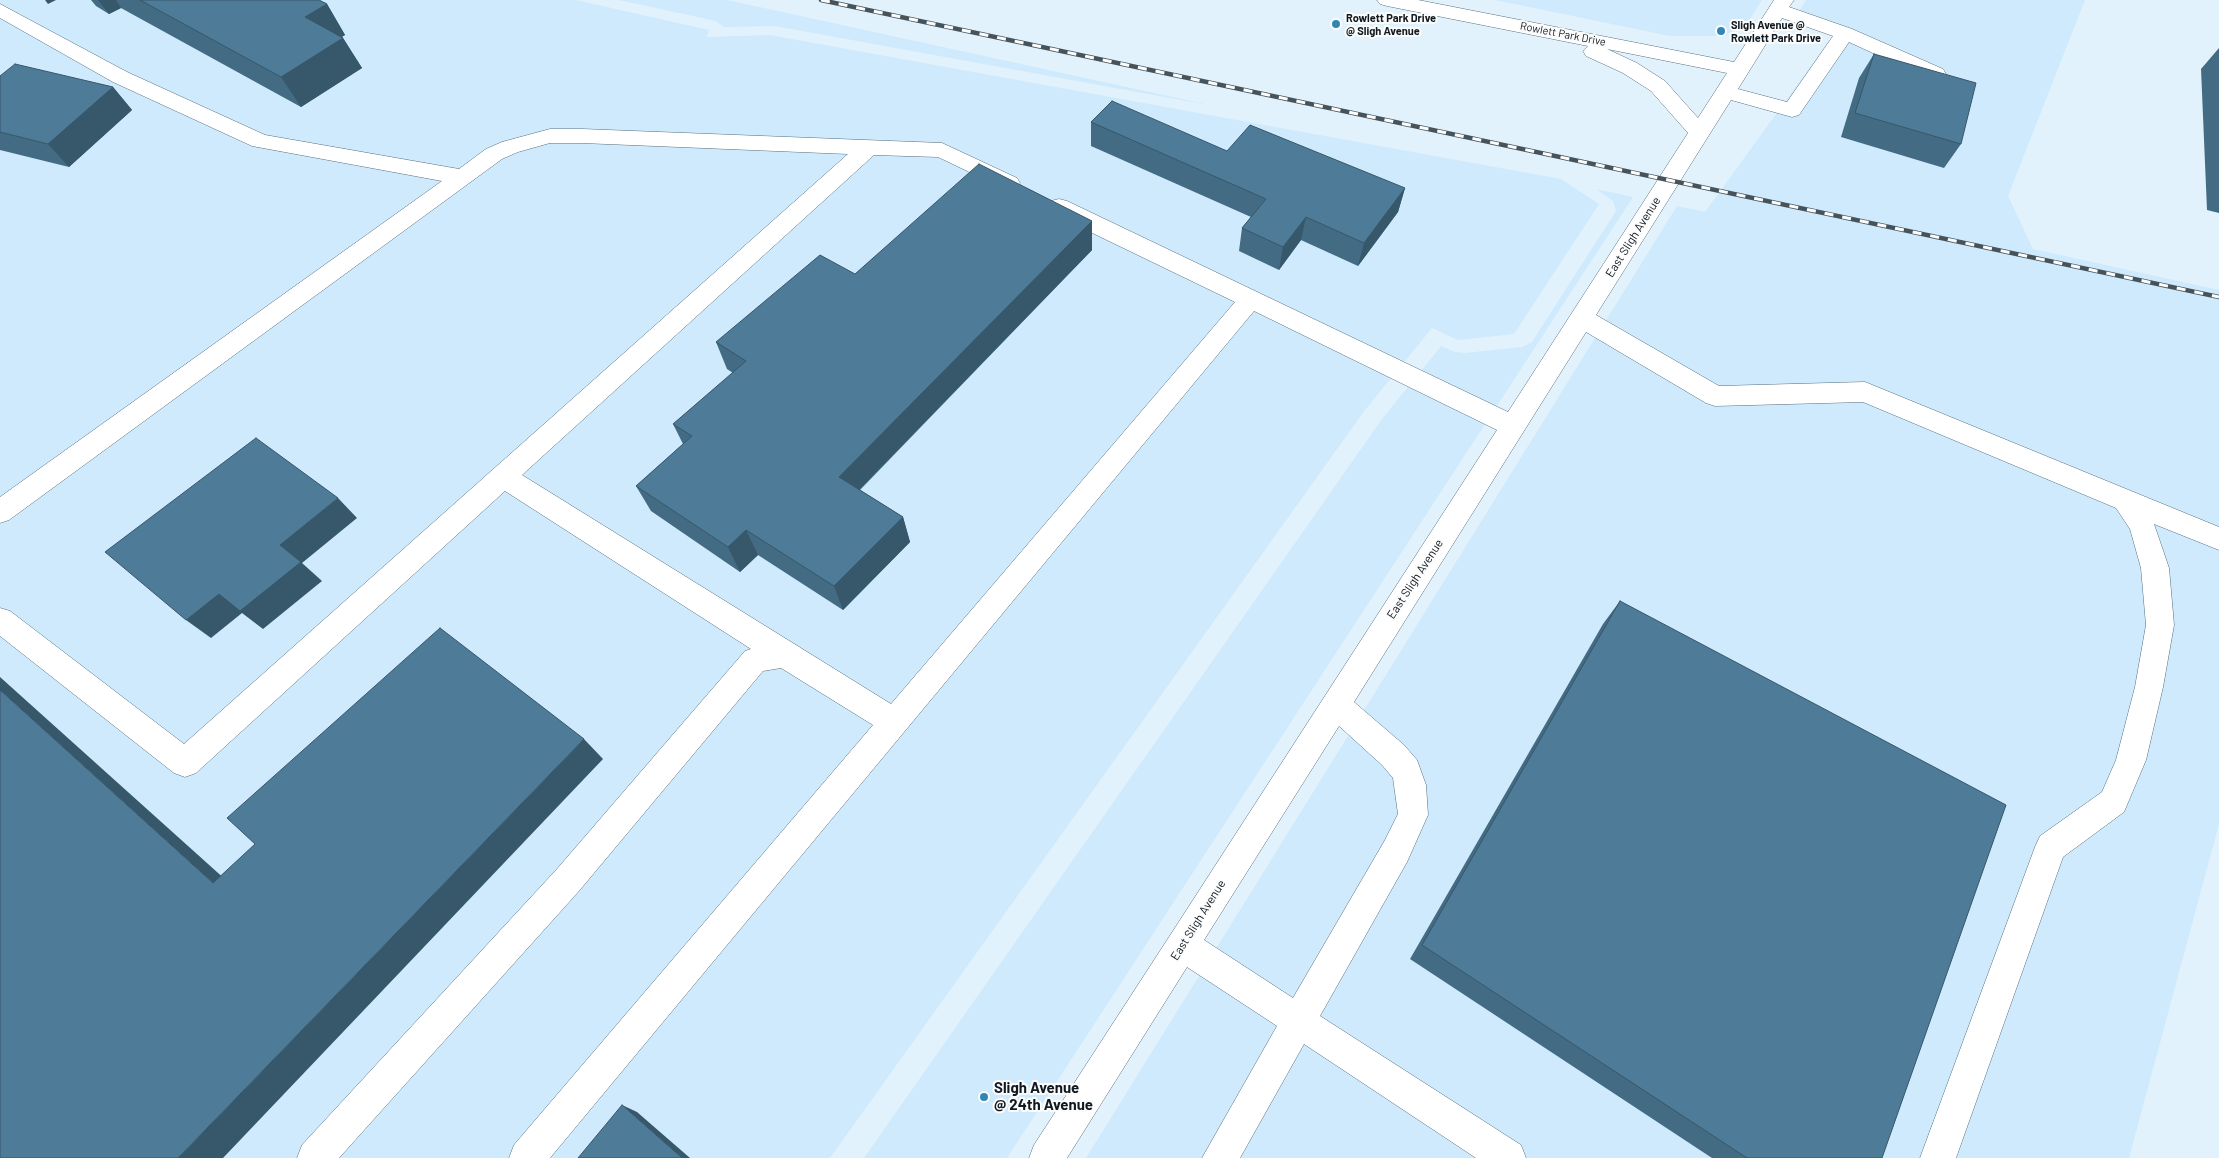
<!DOCTYPE html>
<html>
<head>
<meta charset="utf-8">
<style>
	body { margin:0 }
	canvas { display:block; background:#e1f2fc }
</style>
</head>
<body>
<canvas width="2219" height="1158"></canvas>
<script>
const g = document.querySelector('canvas').getContext('2d');
g.lineJoin = 'round';
function paint(path, color) {
  g.fillStyle = color;
  g.fill(path, 'evenodd');
}
function shape(rows) {
  const path = new Path2D();
  for (const r of rows) {
    path.moveTo(r[0], r[1]);
    for (let i = 2; i < r.length; i += 2) path.lineTo(r[i], r[i + 1]);
  }
  return path;
}
function strokePath(path, color, width, dash) {
  g.strokeStyle = color;
  g.lineWidth = width;
  g.lineCap = dash ? 'butt' : 'round';
  g.setLineDash(dash || []);
  g.stroke(path);
}
function write(font, color, halo, rows, align = 'center') {
  g.font = font + ' Barlow,sans-serif';
  g.lineWidth = 4;
  g.setLineDash([]);
  g.textBaseline = 'middle';
  g.strokeStyle = halo;
  g.fillStyle = color;
  for (const [text, x, y, turn = 0] of rows) {
    g.save();
    g.translate(x, y);
    g.rotate((+turn || 0) * Math.PI / 180);
    g.textAlign = isNaN(turn) ? turn : align;
    if (halo) g.strokeText(text, 0, 0);
    g.fillText(text, 0, 0);
    g.restore();
  }
}
paint(shape([
	[0,0,576,0,709,30,707,37,770,35,1561,179,1599,204,1514,334,1458,340,1432,328,1365,410,830,1158,0,1158],
	[619,0,727,0,1214,106,775,26,724,27,716,21],
	[1495,0,1762,0,1750,19,1725,36,1670,36],
	[1806,0,2085,0,2008,196,2033,249,2219,290,2219,824,2129,1158,1086,1158,1677,206,1705,212,1834,34,1792,23],
	[1596,189,1633,197,1007,1158,864,1158,1382,419,1441,346,1455,352,1465,353,1522,347,1532,342,1616,211,1613,201]
]), '#ceeafc');
const minor = shape([
	[1377,0,1418,0,1734,62,1774,0,1794,0,1789,7,1852,29,1943,69,1946,74,1943,79,1936,81,1929,79,1849,42,1799,115,1792,117,1731,100,1596,315,1719,386,1865,382,2219,527,2219,550,2154,524,2169,568,2174,625,2163,687,2146,760,2124,812,2063,857,1956,1158,1920,1158,2035,847,2040,836,2102,792,2116,760,2135,687,2146,625,2141,568,2130,529,2116,508,1863,402,1715,406,1706,403,1586,332,1354,702,1404,745,1417,760,1426,785,1428,815,1407,862,1320,1016,1521,1145,1526,1158,1476,1158,1304,1044,1240,1158,1202,1158,1277,1026,1187,967,1067,1158,1029,1158,1034,1145,1171,934,1497,430,1254,311,550,1158,509,1158,514,1145,873,725,781,668,763,671,579,891,339,1158,297,1158,302,1145,557,869,745,651,751,649,505,491,196,773,185,777,174,773,0,636,0,608,10,611,184,744,848,154,582,143,550,143,518,152,502,159,9,520,0,523,0,497,442,181,252,146,113,82,0,18,0,4,127,72,265,135,459,169,486,149,502,142,550,129,582,129,942,143,1017,178,1020,183,1017,188,1009,191,938,157,874,155,522,475,891,704,1235,302,1051,213,1048,207,1051,201,1059,199,1067,201,1508,412,1688,133,1651,91,1623,73,1586,56,1583,51,1588,46,1387,6,1380,4,1377,0],
	[1782,18,1833,36,1787,102,1738,89,1782,18],
	[1607,49,1727,73,1698,118,1665,81,1637,63,1607,49],
	[1339,726,1382,765,1393,778,1398,814,1385,840,1293,998,1204,940,1339,726]
]);
strokePath(minor, '#587080', 1);
paint(minor, '#fff');
const rail = shape([
	[821,0,2219,297]
]);
strokePath(rail, '#47535a', 4.5);
strokePath(rail, '#fcfcfc', 3, [9]);
paint(shape([
	[91,0,319,0,327,4,345,35,341,37,343,38,362,68,301,107,121,8,109,14,96,6],
	[2219,48,2219,213,2207,210,2201,69],
	[1874,54,1961,144,1944,168,1841,137,1859,78],
	[0,76,113,87,132,110,69,167,0,150],
	[1091,122,1227,151,1405,188,1398,212,1358,266,1301,240,1279,270,1239,251,1242,228,1251,217,1091,146],
	[1092,221,1092,250,860,490,903,517,910,542,843,610,758,555,740,572,651,511,636,486,683,444,673,424,733,373,727,369,716,342,855,274],
	[1620,601,1882,1158,1712,1158,1410,959,1603,624]
]), '#436b83');
paint(shape([
	[45,0,56,0,48,4],
	[98,0,116,0,121,8,109,14],
	[327,4,345,35,324,48,305,17],
	[343,38,362,68,301,107,281,77],
	[113,87,132,110,69,167,48,144],
	[1405,188,1398,212,1358,266,1364,243],
	[1306,217,1301,240,1279,270,1283,247],
	[1092,221,1092,250,847,502,839,477],
	[338,498,357,518,302,563,322,581,263,629,242,613,211,638,186,620],
	[903,517,910,542,843,610,834,586],
	[746,530,758,555,740,572,728,547],
	[0,677,247,899,213,883,0,690],
	[584,739,603,759,223,1158,178,1158],
	[622,1105,637,1112,690,1158,682,1158]
]), '#37576a');
const building = shape([
	[140,0,319,0,327,4,305,17,343,38,281,77,140,0],
	[1874,54,1976,83,1961,144,1855,113,1874,54],
	[15,64,113,87,48,144,0,132,0,76,15,64],
	[1112,101,1227,151,1250,125,1405,188,1364,243,1306,217,1283,247,1242,228,1266,199,1091,122,1112,101],
	[979,164,1092,221,839,477,903,517,834,586,746,530,728,547,636,486,692,436,673,424,746,361,716,342,820,255,855,274,979,164],
	[256,438,338,498,280,545,301,562,240,611,219,594,186,620,105,552,256,438],
	[1620,601,2006,805,1882,1158,1747,1158,1422,945,1620,601],
	[440,628,584,739,178,1158,0,1158,0,690,213,883,255,844,227,818,440,628],
	[622,1105,682,1158,578,1158,622,1105]
]);
paint(building, '#4e7c98');
strokePath(building, '#37576a', 1);
for (const [x, y, r, color] of [
	[1336,24,5,"#3087b6"],
	[1721,31,5,"#3087b6"],
	[984,1097,5,"#3087b6"]
]) {
  const dot = new Path2D();
  dot.arc(x, y, r, 0, 2 * Math.PI);
  g.fillStyle = color;
  g.fill(dot);
  strokePath(dot, '#fcfcfc', 2);
}
write('bold 11px', '#101a20', '#fcfcfc', [
	["Rowlett Park Drive",1346,18],
	["@ Sligh Avenue",1346,31],
	["Sligh Avenue @",1731,25],
	["Rowlett Park Drive",1731,38]
], 'left');
write('11px', '#101a20', '#fcfcfc', [
	["Rowlett Park Drive",1563,34,11]
]);
write('12px', '#101a20', '#fcfcfc', [
	["East Sligh Avenue",1633,237,-58],
	["East Sligh Avenue",1415,579,-57],
	["East Sligh Avenue",1198,920,-58]
]);
write('bold 15px', '#101a20', '#fcfcfc', [
	["Sligh Avenue",994,1088],
	["@ 24th Avenue",994,1105]
], 'left');
</script>
</body>
</html>
